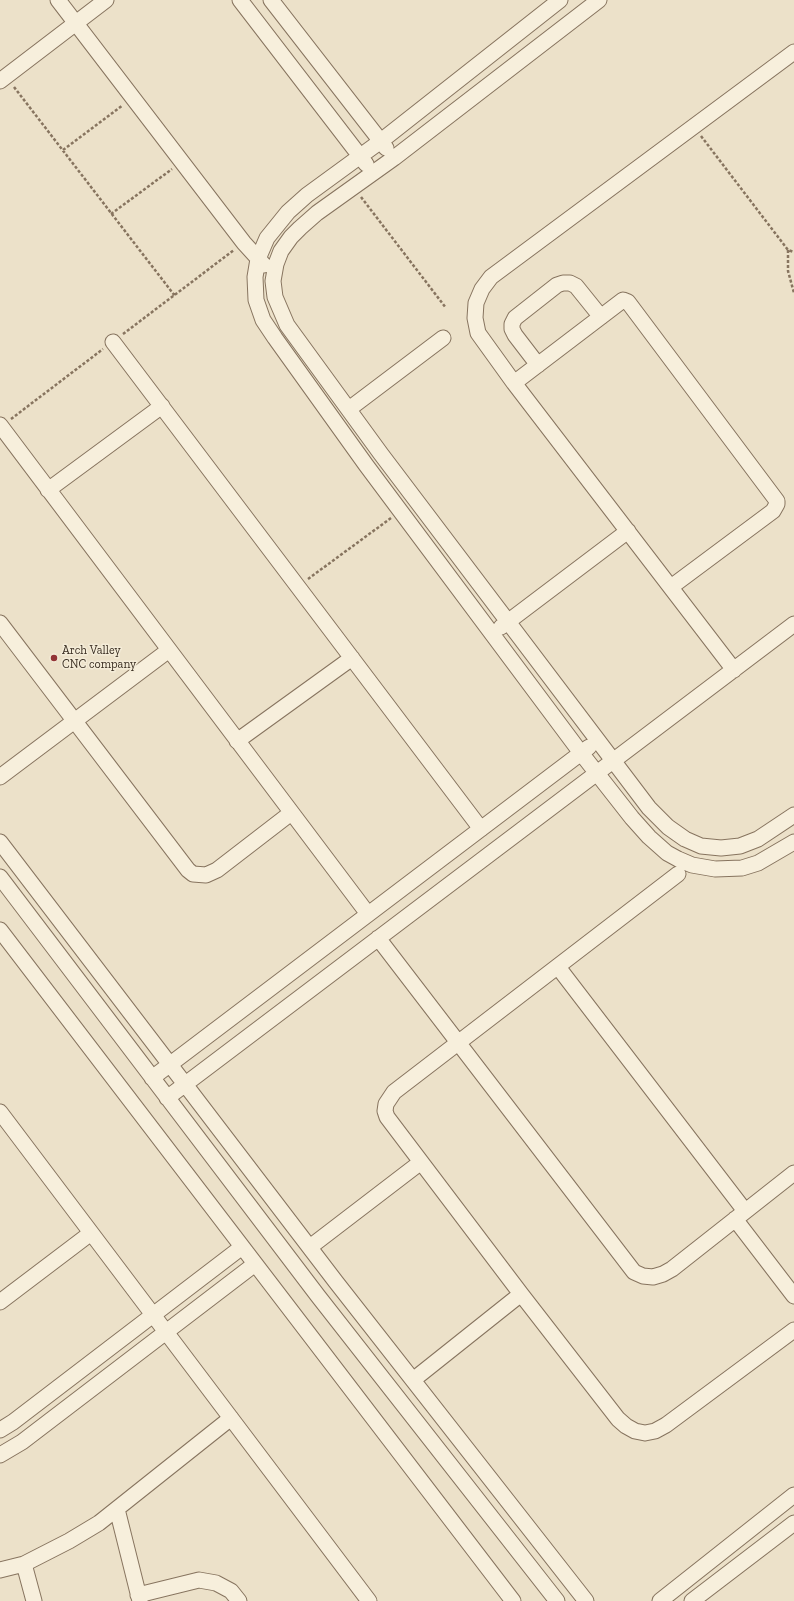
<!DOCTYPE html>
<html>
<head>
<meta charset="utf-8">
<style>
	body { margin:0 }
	canvas { display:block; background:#ece1c9 }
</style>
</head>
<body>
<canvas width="794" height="1601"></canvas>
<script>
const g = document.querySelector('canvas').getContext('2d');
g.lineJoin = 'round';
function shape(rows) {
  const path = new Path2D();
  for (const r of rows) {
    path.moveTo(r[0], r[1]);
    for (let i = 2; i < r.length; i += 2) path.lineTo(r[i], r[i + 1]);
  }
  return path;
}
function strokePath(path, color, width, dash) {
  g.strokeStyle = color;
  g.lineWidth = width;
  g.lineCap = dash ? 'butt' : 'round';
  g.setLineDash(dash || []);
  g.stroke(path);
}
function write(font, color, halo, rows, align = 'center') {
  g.font = font + ' "Zilla Slab",serif';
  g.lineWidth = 3;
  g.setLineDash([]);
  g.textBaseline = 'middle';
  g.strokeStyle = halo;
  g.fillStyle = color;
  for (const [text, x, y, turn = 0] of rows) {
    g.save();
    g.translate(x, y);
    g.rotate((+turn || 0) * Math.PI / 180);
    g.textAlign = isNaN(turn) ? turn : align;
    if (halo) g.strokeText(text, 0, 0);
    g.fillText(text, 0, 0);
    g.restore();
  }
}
const minor = shape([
	[58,0,244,243,264,265],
	[240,0,366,164],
	[271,0,386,148],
	[560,0,381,141,307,195,288,212,267,238,258,259,255,277,256,300,263,320,275,338,366,465,581,753,632,818,649,837,667,853,678,859,692,865,715,869,742,868,758,863,794,842],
	[599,0,394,158,317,213,300,228,291,237,281,251,276,264,273,281,275,297,287,325,381,454,649,808,668,827,685,839,701,846,721,848,740,846,758,839,794,815],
	[0,81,106,0],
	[113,342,481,829],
	[538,365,515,335,512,329,512,324,515,318,557,285,563,283,570,283,576,286,601,317],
	[514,383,623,300,628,302,777,501,777,504,773,511,671,587],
	[349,409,443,338],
	[0,425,368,914],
	[48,490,162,406],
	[0,623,188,870,193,874,206,875,217,870,291,813],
	[501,627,628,531],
	[734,670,514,383,478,333,475,318,476,303,482,289,491,277,794,52],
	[237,741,352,658],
	[0,777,169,650],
	[0,842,336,1282,586,1601],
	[678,874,394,1092,386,1104,385,1111,387,1117,521,1294,618,1419,626,1426,635,1431,645,1433,655,1431,666,1425,794,1330],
	[0,877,318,1296,557,1601],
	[0,930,513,1601],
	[378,938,634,1272,643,1276,653,1277,663,1274,672,1269,794,1173],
	[558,967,745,1211],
	[152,1078,589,747],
	[167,1098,794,624],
	[0,1112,369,1601],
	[735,1219,794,1296],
	[310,1247,421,1162],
	[0,1302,91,1233],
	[413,1380,521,1294],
	[0,1430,13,1422,242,1247],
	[0,1455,22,1442,255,1264],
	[117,1509,140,1601],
	[24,1564,34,1601],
	[0,1570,24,1564,69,1541,99,1523,231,1418],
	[138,1595,199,1580,216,1583,231,1591,239,1601],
	[660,1601,794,1495],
	[692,1601,794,1523]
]);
strokePath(minor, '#87745f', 17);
strokePath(shape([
	[14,87,175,296],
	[701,136,788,250,794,252],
	[63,150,123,105],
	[361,197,446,308],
	[111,214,172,169],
	[788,250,788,271,794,293],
	[123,334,234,250],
	[11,419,103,349],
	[308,579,391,518]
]), '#87745f', 2.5, [3, 2]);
strokePath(minor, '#f7efdc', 15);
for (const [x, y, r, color] of [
	[54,658,4,"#923335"]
]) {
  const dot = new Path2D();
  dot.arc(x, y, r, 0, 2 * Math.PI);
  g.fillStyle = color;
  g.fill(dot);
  strokePath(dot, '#f4ecd8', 1.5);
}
write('12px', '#392d21', '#f4ecd8', [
	["Arch Valley",62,651],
	["CNC company",62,665]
], 'left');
</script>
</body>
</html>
